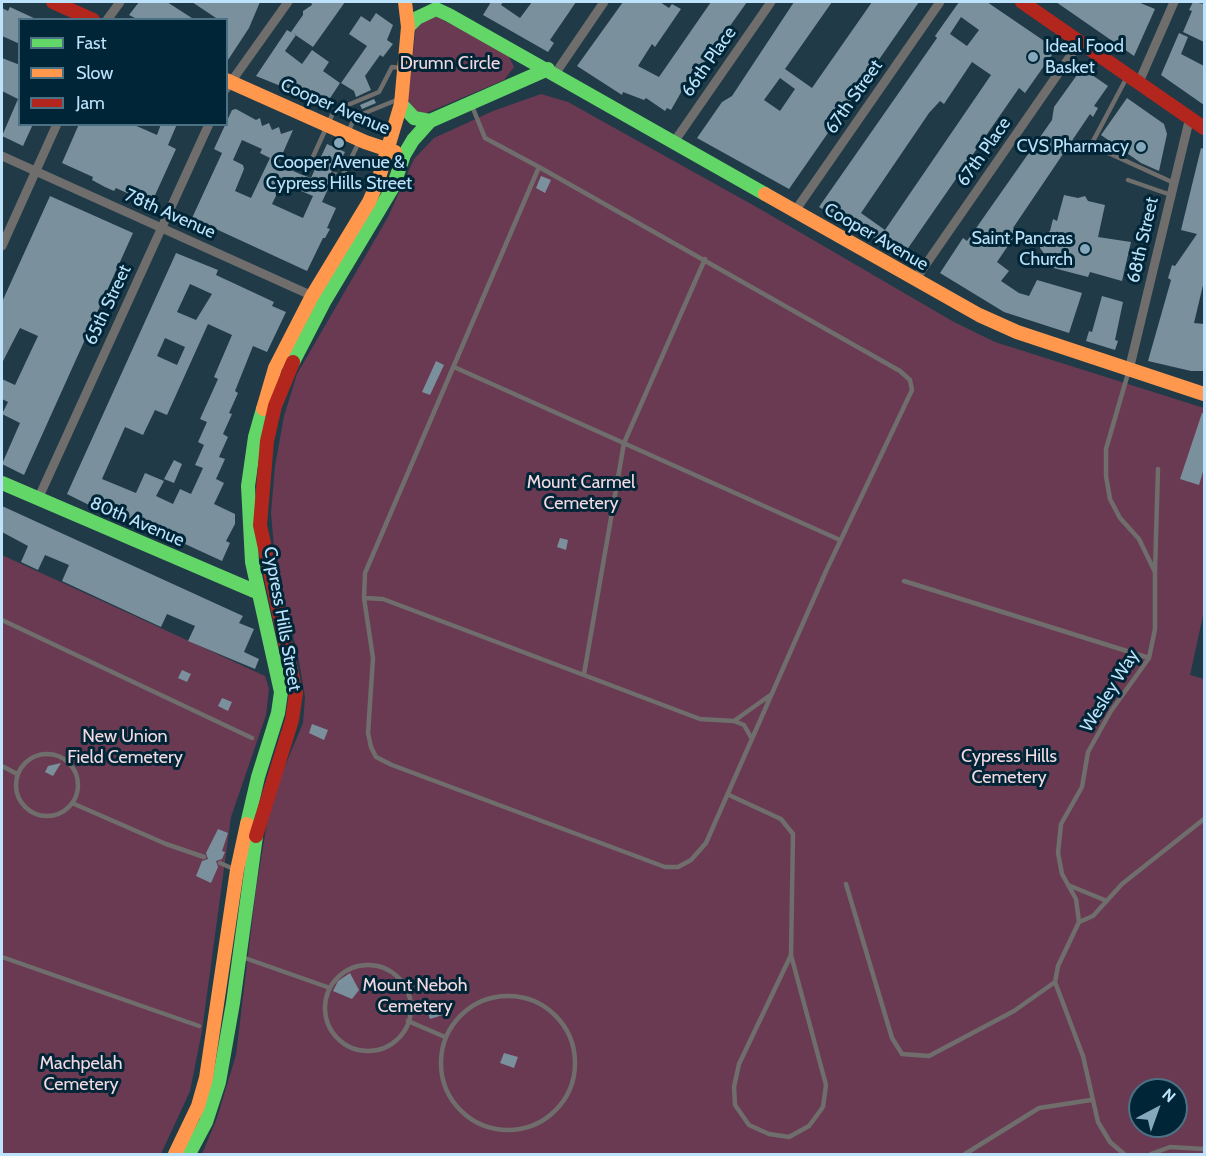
<!DOCTYPE html>
<html>
<head>
<meta charset="utf-8">
<style>
	body { margin:0 }
	#map { position:relative; width:1206px; height:1156px; overflow:hidden; background:#203a47; font-family:Cabin,sans-serif }
	canvas { display:block }
	.frame { position:absolute; inset:0; border:3px solid #bce3fb; pointer-events:none }
	.legend { position:absolute; left:18px; top:18px; width:210px; height:108px; box-sizing:border-box; background:#002536; border:2px solid #4b7185; margin:0; padding:8px 10px; list-style:none; font-size:18px; color:#bce3fb }
	.legend li { display:flex; align-items:center; gap:12px; height:30px }
	.legend b { width:30px; border:2px solid #4b7185 }
	.north { position:absolute; left:1128px; top:1078px; width:60px; height:60px; box-sizing:border-box; background:#002536; border:2px solid #4b7185; border-radius:50%; rotate:41deg; font-size:16px; font-weight:700; line-height:24px; text-align:center; color:#bce3fb }
	.north::after { content:''; display:block; margin:auto; width:21px; height:27px; background:#85a8bc; clip-path:polygon(50% 0,100% 100%,50% 72%,0 100%) }
</style>
</head>
<body>
<div id="map">
<canvas width="1206" height="1156"></canvas>
<div class="frame"></div>
<ul class="legend">
<li><b style="height:8px;background:#63d668"></b>Fast</li>
<li><b style="height:8px;background:#ff974d"></b>Slow</li>
<li><b style="height:8px;background:#b3261e"></b>Jam</li>
</ul>
<div class="north">N</div>
</div>
<script>
const g = document.querySelector('canvas').getContext('2d');
g.lineJoin = 'round';
function paint(path, color) {
  g.fillStyle = color;
  g.fill(path, 'evenodd');
}
function shape(rows) {
  const path = new Path2D();
  for (const r of rows) {
    if (r.length === 3) {
      path.moveTo(r[0] + r[2], r[1]);
      path.arc(r[0], r[1], r[2], 0, 2 * Math.PI);
      continue;
    }
    path.moveTo(r[0], r[1]);
    for (let i = 2; i < r.length; i += 2) path.lineTo(r[i], r[i + 1]);
  }
  return path;
}
function strokePath(path, color, width, dash) {
  g.strokeStyle = color;
  g.lineWidth = width;
  g.lineCap = dash ? 'butt' : 'round';
  g.setLineDash(dash || []);
  g.stroke(path);
}
function write(font, color, halo, rows, align = 'center') {
  g.font = font + ' Cabin,sans-serif';
  g.lineWidth = 6;
  g.setLineDash([]);
  g.textBaseline = 'middle';
  g.strokeStyle = halo;
  g.fillStyle = color;
  for (const [text, x, y, turn = 0] of rows) {
    g.save();
    g.translate(x, y);
    g.rotate((+turn || 0) * Math.PI / 180);
    g.textAlign = isNaN(turn) ? turn : align;
    if (halo) g.strokeText(text, 0, 0);
    g.fillText(text, 0, 0);
    g.restore();
  }
}
paint(shape([
	[435,16,506,51,514,67,504,80,424,114,417,113,411,107,408,99,416,26,422,19],
	[541,94,568,102,760,209,954,322,995,342,1204,408,1204,611,1190,675,1204,679,1204,1154,202,1154,217,1118,236,1055,256,889,268,817,280,778,303,723,305,697,299,661,275,559,271,513,275,466,284,416,297,374,388,217,414,159,434,138,493,111],
	[1140,1090,1176,1090,1176,1126,1140,1126],
	[2,555,265,676,269,689,266,715,231,817,202,1031,190,1091,161,1154,2,1154]
]), '#6a3a52');
paint(shape([
	[139,2,167,2,195,20,139,20,129,15],
	[192,2,260,2,249,28,226,63,226,20,219,20],
	[311,2,345,2,313,47,291,32,303,15,303,11,312,5],
	[491,2,503,2,501,5,520,18,532,2,576,2,550,40,554,43,548,52,483,15],
	[623,2,660,2,669,8,672,4,681,9,655,47,652,44,638,66,659,77,711,2,747,2,703,64,691,75,671,110,667,108,665,111,646,98,644,100,623,92,622,95,577,66],
	[794,2,832,2,785,69,812,88,872,2,919,2,789,189,697,138,722,102,732,96],
	[780,78,795,89,780,111,764,100],
	[959,2,987,2,1056,49,1025,93,1019,88,904,254,819,207,937,38,935,36],
	[961,17,979,30,967,46,950,34],
	[972,62,991,75,885,230,861,213,929,113,940,101,944,104],
	[1056,2,1138,2,1155,9,1134,56],
	[1193,2,1204,4,1204,42,1183,32,1192,11,1189,10],
	[10,7,38,20,20,20,20,44,2,36,2,8,8,11],
	[376,13,393,25,387,40,393,44,383,57,380,55,365,76,371,90,356,97,354,91,341,83,367,46,349,34,361,16,370,22],
	[287,30,296,35,285,51,302,64,312,50,329,62,323,71,340,83,323,109,305,96,256,76],
	[1179,33,1188,37,1181,54,1204,66,1204,105,1161,75],
	[2,58,20,65,20,124,33,124,23,146,2,136,18,99,2,91],
	[1082,68,1108,86,1094,106,1098,108,1093,117,1090,114,1013,228,1018,231,997,262,1009,271,1001,281,1019,293,1029,296,1037,280,1082,293,1069,333,1004,312,940,273,963,238,967,241,1052,120,1054,107],
	[1127,98,1164,124,1167,134,1159,171,1141,163,1101,135],
	[374,99,376,103,362,109,360,105],
	[236,109,256,120,260,118,262,126,269,123,272,130,279,127,281,134,293,130,278,164,300,174,311,178,315,169,320,168,319,161,327,144,345,152,336,170,331,172,333,178,322,202,336,208,327,228,330,229,325,238,323,238,307,271,192,218,222,153,214,149,232,110],
	[242,140,262,149,260,153,270,158,251,198,235,191,244,169,243,165,233,160],
	[282,183,313,196,303,218,272,204],
	[79,124,132,124,157,135,161,124,177,124,168,145,176,149,151,204,116,188,114,191,105,187,92,180,93,177,62,163],
	[1201,148,1204,149,1204,281,1194,323,1204,324,1204,371,1191,371,1148,361,1171,280,1168,278,1172,265,1175,266,1197,234,1181,230],
	[541,176,551,180,545,193,536,188],
	[1064,195,1078,198,1085,196,1088,201,1105,205,1098,237,1131,242,1122,281,1090,272,1088,277,1042,265,1045,255,1040,248,1041,237,1050,231,1053,219,1057,221],
	[50,196,133,233,24,475,2,464,20,423,2,414,8,402,2,399,2,379,15,385,38,336,20,328,2,363,2,302],
	[176,253,218,270,216,275,274,302,272,306,286,312,267,352,253,346,235,391,238,393,229,413,232,414,223,434,228,437,219,457,225,459,216,479,224,483,214,504,235,514,235,524,226,541,230,543,222,561,109,509,107,514,67,494],
	[190,284,212,294,196,320,177,312],
	[208,324,232,335,214,377,218,379,200,419,207,422,198,442,204,445,195,465,203,468,191,494,180,489,173,504,156,496,164,481,145,473,136,493,102,479,125,427,143,435,155,410,167,415],
	[165,338,185,347,177,365,157,356],
	[1102,296,1123,302,1115,340,1118,341,1115,350,1086,341,1089,331,1092,332],
	[436,361,444,365,430,395,422,392],
	[1202,413,1204,413,1204,468,1199,485,1180,479],
	[174,460,182,464,174,483,164,479],
	[2,506,243,616,239,623,254,629,244,652,259,659,255,669,188,641,195,626,167,614,161,627,62,581,69,565,45,555,38,570,21,562,28,546,2,532],
	[560,538,568,540,566,550,557,547],
	[182,670,191,674,187,682,178,678],
	[222,698,232,702,228,711,218,706],
	[312,724,328,730,324,740,309,733],
	[61,763,53,776,45,772,48,766],
	[218,829,228,833,222,851,225,852,222,859,216,861,218,867,211,883,196,876,202,861,208,859,206,853],
	[350,973,359,990,352,999,333,991,338,981],
	[440,1004,443,1015,430,1019,426,1008],
	[504,1053,518,1057,514,1068,500,1063]
]), '#7a909c');
strokePath(shape([
	[1127,77,1091,145,1174,183],
	[472,106,485,138,539,167,365,573,364,598,373,658,368,733,371,747,376,757,392,765,665,867,678,867,691,860,706,843,826,571,912,390,910,380,900,371,539,167],
	[348,132,355,117,399,99],
	[317,165,312,159,332,115,338,109,379,92,392,67,401,68],
	[335,174,370,190],
	[342,177,359,142],
	[1128,180,1171,195],
	[454,367,840,540],
	[1155,571,1158,469],
	[904,581,1149,658],
	[364,598,383,599,700,719,734,721,769,696],
	[2,620,252,738],
	[584,674,624,443,705,259],
	[734,721,744,725,752,739],
	[47,785,31],
	[2,766,17,774],
	[729,795,781,819,793,834,791,955,739,1064,734,1087,735,1105,749,1125,769,1134,789,1137,809,1126,823,1107,826,1085,791,955],
	[72,803,166,844,204,857],
	[220,863,236,870],
	[846,884,892,1038,902,1054,929,1056,1014,1011,1055,982],
	[1068,885,1107,901],
	[1079,922,1093,916,1122,884,1204,819],
	[2,957,199,1026],
	[242,957,330,988],
	[368,1008,43],
	[508,1063,67],
	[408,1021,445,1037],
	[965,1154,1039,1108,1091,1100],
	[1124,1154,1110,1142,1098,1122,1083,1056,1055,982,1058,966,1079,922,1076,899,1062,874,1058,853,1061,824,1082,787,1088,752,1111,711,1149,658,1155,629,1155,572,1139,539,1120,518,1110,499,1106,476,1106,449,1129,370],
	[1151,1154,1170,1147,1204,1149]
]), '#6f6e6c', 4.5);
strokePath(shape([
	[107,20,120,2],
	[555,74,604,2],
	[1139,82,1174,2],
	[226,89,288,2],
	[674,142,771,2],
	[2,156,317,298],
	[795,211,940,2],
	[2,246,57,124],
	[915,280,1080,42],
	[1129,370,1190,117],
	[38,499,209,124]
]), '#6f6e6c', 9);
strokePath(shape([
	[408,27,417,18,436,9,449,15,765,194],
	[401,104,414,118,430,121],
	[293,362,324,302,393,187,404,155,413,140,430,121,548,69],
	[2,483,259,593],
	[247,824,258,777,278,713,281,692,252,562,248,486,255,437,263,409],
	[189,1154,206,1122,219,1082,233,1003,256,836]
]), '#63d668', 14);
strokePath(shape([
	[226,80,365,142,395,152],
	[765,194,979,315,1017,332,1204,394],
	[263,409,275,368,312,296,369,202,378,181,401,104,408,27,405,2],
	[175,1154,198,1106,206,1078,237,870,247,824]
]), '#ff974d', 14);
strokePath(shape([
	[53,2,93,20],
	[1022,2,1204,128],
	[256,836,292,720,296,693,260,525,267,441,275,406,293,362]
]), '#b3261e', 14);
for (const [x, y, r, color] of [
	[1033,57,6,"#85a8bc"],
	[339,143,6,"#85a8bc"],
	[1141,147,6,"#85a8bc"],
	[1085,249,6,"#85a8bc"]
]) {
  const dot = new Path2D();
  dot.arc(x, y, r, 0, 2 * Math.PI);
  g.fillStyle = color;
  g.fill(dot);
  strokePath(dot, '#002536', 2);
}
write('18px', '#bce3fb', '#002536', [
	["Ideal Food",1045,47,"left"],
	["Basket",1045,68,"left"],
	["CVS Pharmacy",1129,147],
	["Cooper Avenue &",339,163,"center"],
	["Cypress Hills Street",339,184,"center"],
	["Saint Pancras",1073,239],
	["Church",1073,260]
], 'right');
write('18px', '#bce3fb', '#002536', [
	["66th Place",709,62,-55],
	["67th Street",854,97,-55],
	["Cooper Avenue",335,107,23],
	["67th Place",984,152,-55],
	["78th Avenue",170,214,24],
	["Cooper Avenue",876,237,30],
	["68th Street",1143,240,-77],
	["65th Street",108,305,-65],
	["80th Avenue",137,522,23],
	["Cypress Hills Street",282,619,80],
	["Wesley Way",1110,691,-58]
]);
write('18px', '#f3dae2', '#002536', [
	["Drumn Circle",450,64],
	["Mount Carmel",581,483],
	["Cemetery",581,504],
	["New Union",125,737],
	["Field Cemetery",125,758],
	["Cypress Hills",1009,757],
	["Cemetery",1009,778],
	["Mount Neboh",415,986],
	["Cemetery",415,1007],
	["Machpelah",81,1064],
	["Cemetery",81,1085]
]);
</script>
</body>
</html>
